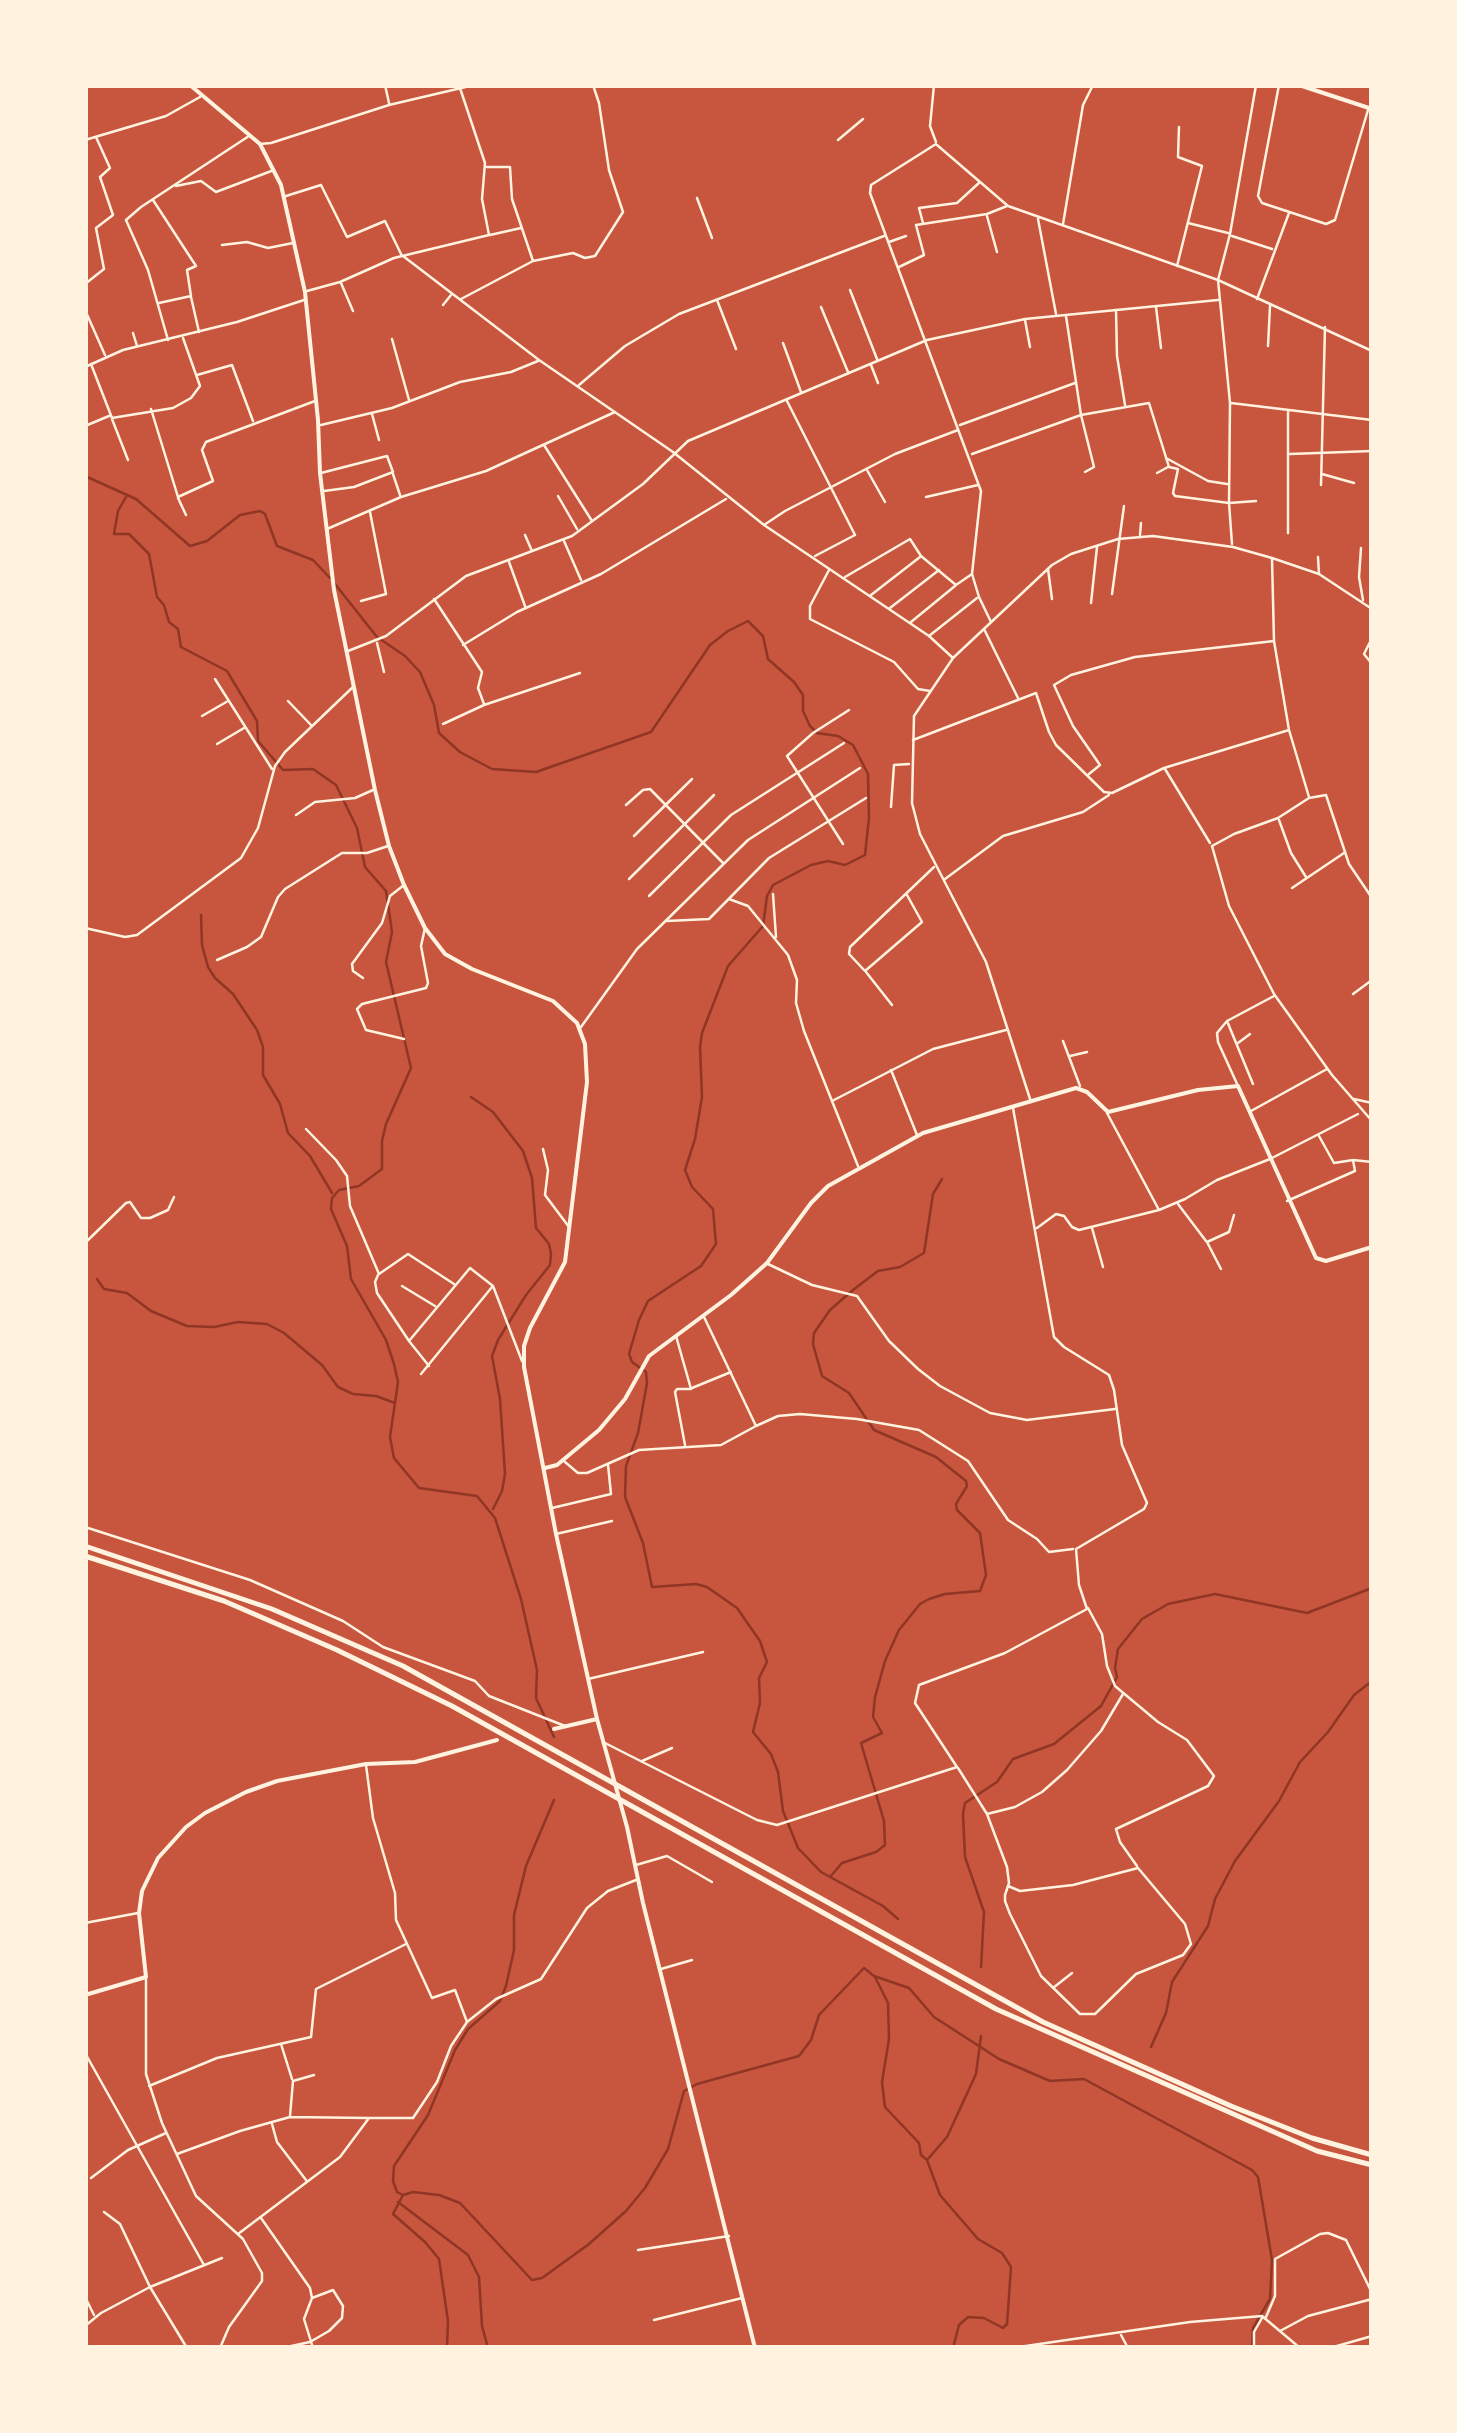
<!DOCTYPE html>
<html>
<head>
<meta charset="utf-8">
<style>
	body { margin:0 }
	#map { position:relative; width:1457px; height:2433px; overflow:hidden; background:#c8553d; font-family:Arial,sans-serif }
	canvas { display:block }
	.frame { position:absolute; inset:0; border:88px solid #fff3e0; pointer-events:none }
</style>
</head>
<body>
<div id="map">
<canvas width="1457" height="2433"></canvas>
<div class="frame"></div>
</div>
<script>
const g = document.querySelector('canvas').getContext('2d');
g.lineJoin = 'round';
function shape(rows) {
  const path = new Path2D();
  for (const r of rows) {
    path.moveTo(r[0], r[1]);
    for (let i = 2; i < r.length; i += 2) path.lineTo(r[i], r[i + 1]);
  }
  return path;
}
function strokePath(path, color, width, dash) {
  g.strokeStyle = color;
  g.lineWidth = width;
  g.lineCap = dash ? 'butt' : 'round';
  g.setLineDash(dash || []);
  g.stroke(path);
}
strokePath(shape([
	[85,476,136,499,190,546,207,541,240,515,260,511,265,514,277,546,313,560,330,578],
	[126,497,118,511,114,534,129,534,149,554,157,597,164,605,169,622,178,629,181,647,227,671,257,721,258,741,283,770,313,769,336,785,357,828,365,867,386,891,392,932,386,962,411,1068,386,1124,382,1141,382,1169,359,1186,339,1190,332,1198,331,1209,347,1246,351,1279,386,1340,394,1364,398,1382,390,1437,394,1458,419,1488,477,1496,495,1518,521,1599,537,1670,536,1698,554,1737],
	[335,584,377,637,405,656,420,672,434,705,439,733,460,752,492,769,536,772,651,732,710,645,728,631,748,621,763,636,768,659,794,682,803,695,803,711,810,726,817,733,838,736,853,745,868,774,869,818,865,855,845,865,828,861,811,865,773,885,767,896,763,926,728,966,702,1033,700,1047,702,1097,695,1139,685,1170,692,1187,713,1209,716,1244,701,1266,648,1301,639,1320,629,1354,632,1362,646,1372,647,1383,638,1433,626,1466,625,1497,643,1543,652,1587,696,1584,707,1587,737,1608,760,1641,767,1662,759,1678,760,1703,753,1732,771,1754,778,1772,783,1811,798,1848,821,1872,883,1906,898,1919],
	[201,915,202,945,208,967,215,978,233,994,257,1030,263,1047,263,1075,280,1104,288,1133,310,1156,332,1193],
	[471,1097,493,1112,523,1151,532,1178,536,1228,549,1244,551,1254,550,1265,526,1295,498,1340,492,1356,500,1399,505,1474,502,1491,493,1509],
	[97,1279,104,1289,127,1293,151,1311,187,1326,214,1327,238,1322,267,1324,284,1333,322,1365,338,1387,353,1394,376,1396,395,1403],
	[830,1877,842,1863,876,1852,885,1845,884,1821,861,1743,882,1733,873,1717,875,1697,885,1661,899,1630,920,1604,929,1599,945,1594,980,1591,986,1575,980,1533,957,1510,956,1504,967,1486,966,1481,936,1457,874,1430,849,1393,822,1376,813,1344,814,1333,830,1310,853,1290,878,1271,900,1267,924,1253,933,1194,942,1179],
	[981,1967,984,1912,965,1857,963,1814,965,1803,997,1782,1013,1759,1054,1744,1101,1706,1117,1677,1115,1668,1118,1649,1142,1619,1168,1604,1215,1594,1307,1613,1372,1588],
	[875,1977,888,2003,889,2039,882,2082,885,2107,919,2143,921,2155,927,2160,940,2195,978,2239,1002,2253,1011,2267,1007,2324,1003,2328,984,2318,968,2317,959,2325,953,2348],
	[1151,2047,1166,2013,1172,1982,1208,1926,1215,1899,1235,1861,1279,1801,1300,1762,1328,1732,1354,1695,1372,1681],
	[927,2160,947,2137,976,2074,981,2036],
	[403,2195,397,2192,393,2181,394,2166,428,2115,455,2050,468,2029,500,2001,506,1986,514,1950,514,1915,526,1866,554,1800],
	[398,2202,468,2255,479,2277,482,2326,488,2348],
	[447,2348,448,2321,439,2259,425,2242,393,2214,403,2195,413,2192,439,2195,460,2203,532,2280,542,2278,589,2244,626,2211,645,2188,668,2149,684,2091,697,2084,799,2056,811,2040,819,2015,864,1968,874,1976,909,1988,934,2017,999,2059,1050,2081,1084,2079,1252,2170,1258,2177,1272,2260,1270,2299,1253,2328,1252,2348]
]), '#8f3625', 2.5);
strokePath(shape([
	[385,85,389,103],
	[934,85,930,126,936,142],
	[1279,85,1258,196,1262,203,1326,224,1335,220,1368,110],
	[85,140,166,116,200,97],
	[838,140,863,119],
	[260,144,271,143,389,105,474,85],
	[936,144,871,185,870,193,981,491,972,574,979,597,991,622],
	[937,145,1008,206,1218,280,1372,351],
	[176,186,201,181,216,192,274,170],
	[286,196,321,185,347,237,385,221,402,256],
	[697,198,712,238],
	[153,200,196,266,187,270,191,296,159,303],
	[987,216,997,252],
	[1038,219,1056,314],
	[923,223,919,208,957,203,980,182],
	[1188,223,1228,233],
	[1063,224,1083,105,1093,85],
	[490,235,521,228],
	[1232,236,1272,249],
	[889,242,906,236],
	[222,245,247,242,268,248,293,243],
	[403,256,539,360,673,452,764,525,929,636,953,658],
	[533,261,573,253,585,258,595,256,623,212,609,170,599,103,593,85],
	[1177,266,1202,166,1178,157,1179,127],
	[899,267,924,255,916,225,987,214,1007,206],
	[341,283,353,311],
	[85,284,104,269,96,228,113,215,100,177,110,168,96,137],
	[850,290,877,359],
	[307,291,340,282,394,258,489,235,482,199,485,163,460,88],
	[191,297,199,332],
	[461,299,533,261,512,199,510,167,487,167],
	[1257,299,1289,213],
	[717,300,736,349],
	[443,305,451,295],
	[821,307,848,372],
	[1156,307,1161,348],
	[85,310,105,355],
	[1116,310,1117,356,1125,405],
	[1066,316,1081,415,1094,467,1085,472],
	[1025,320,1030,347],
	[133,333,137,346],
	[392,339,409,400],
	[168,340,148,270,126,220,141,207,249,136],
	[783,343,801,392],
	[1268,346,1270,306],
	[91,364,112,418,173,408,191,398,200,386,183,338],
	[871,365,878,383],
	[85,367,123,350,237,322,304,300],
	[197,375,232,365,253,421],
	[579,385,625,346,679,314,884,236],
	[787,401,855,535,815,556],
	[1231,403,1372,420],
	[151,409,178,497,213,481,202,450,206,442,315,401],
	[372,414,379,440],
	[112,419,128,460],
	[321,425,392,408,460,382,511,372,538,361],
	[960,425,1075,383],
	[85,426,109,416],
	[544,445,592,521],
	[972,454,1081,415,1149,403,1169,467,1178,469,1173,493,1175,496,1229,503,1256,501],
	[1290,454,1372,451],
	[1166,458,1208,481,1227,484],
	[867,470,885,502],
	[321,473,387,456,393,472,354,487,324,491],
	[1157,473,1168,467],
	[393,474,400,495],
	[1322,474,1354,483],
	[1321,485,1325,327],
	[558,496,577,529],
	[926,497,978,485],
	[178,498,186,515],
	[764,525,785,511,895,454,958,430],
	[327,529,401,497,486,471,615,412],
	[1288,533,1288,412],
	[525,535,532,551],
	[1140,535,1141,523],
	[564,541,581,580],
	[1232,544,1229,503,1230,403,1218,280,1230,234,1256,85],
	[1361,548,1359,577,1363,600],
	[1318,557,1319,574],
	[1272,559,1274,641,1289,730,1309,797],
	[509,562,525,606],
	[1048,569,1052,599],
	[829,570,810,606,810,619,894,662,918,689,930,691],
	[845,577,910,539,921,556,956,585,972,574],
	[1112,594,1124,506],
	[871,595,920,557],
	[434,599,482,672,478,688,484,704],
	[361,601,386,594,370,512],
	[1091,603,1097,547],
	[890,608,939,570],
	[911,622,955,586],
	[984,629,1018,698],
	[929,636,977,598],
	[1372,638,1364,654,1372,664],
	[377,643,384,672],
	[463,645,517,612,601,574,726,499],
	[348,651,386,636,466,576,572,536,643,484,688,441,927,340,1025,319,1218,300],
	[215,679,272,769],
	[288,701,311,725],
	[202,716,228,701],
	[443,724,484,705,580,673],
	[913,740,1036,693,1049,732,1056,745,1104,792,1112,793,1164,768,1289,730],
	[217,744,244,728],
	[1165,769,1210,843],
	[1089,774,1100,765,1073,726,1054,685,1071,675,1135,657,1274,641],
	[626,805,643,790,650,789,723,863],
	[891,807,894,765,909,764],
	[296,815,315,802,355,798,373,790],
	[1279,820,1291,853,1306,877],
	[634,836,692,779],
	[843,844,787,756,813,733,849,710],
	[629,879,714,795],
	[945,879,1003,836,1083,812,1109,795],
	[1292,888,1344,853],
	[773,894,776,937],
	[907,895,922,922,865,971,849,954,850,947,934,867],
	[649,896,731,815,844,743],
	[1372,898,1349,864,1326,795,1309,798,1278,818,1234,834,1212,846,1229,906,1274,994,1332,1075,1372,1121],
	[729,899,748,906,788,955,797,980,796,1003,804,1031,858,1166],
	[667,921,709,919,769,858,866,798],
	[85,928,125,937,137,935,241,858,258,828,275,766,285,752,353,687],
	[217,960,247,947,261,937,278,897,285,889,342,853,367,853,388,846],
	[866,972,892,1005],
	[363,978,353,971,352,964,382,923,390,896,404,885],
	[1353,994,1372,980],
	[1227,1021,1253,1084],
	[581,1027,637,949,748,840,860,768],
	[404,1039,366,1030,357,1009,362,1004,426,988,428,983,421,946,425,928],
	[1063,1041,1080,1086],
	[1238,1043,1250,1034],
	[1070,1056,1087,1052],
	[891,1070,917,1135],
	[1238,1086,1218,1042,1217,1033,1227,1021,1274,996],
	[1354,1099,1372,1103],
	[834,1100,933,1049,1006,1030],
	[1031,1102,986,962,920,834,912,803,914,716,953,658,1052,565,1071,554,1118,539,1153,536,1233,547,1272,558,1319,574,1372,609],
	[1251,1111,1327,1069],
	[1107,1113,1159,1210],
	[306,1129,336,1160,347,1176,350,1206,379,1274,408,1254,454,1284],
	[1319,1136,1334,1163,1353,1160,1372,1162],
	[543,1149,548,1170,545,1195,569,1227],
	[1287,1201,1355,1171,1353,1160],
	[1178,1204,1206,1241],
	[1037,1228,1056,1214,1064,1216,1072,1227,1079,1230,1159,1210,1185,1199,1217,1180,1270,1159,1358,1114],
	[1092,1228,1103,1267],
	[85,1243,126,1203,130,1202,141,1218,150,1218,168,1210,174,1197],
	[768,1264,812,1285,857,1296,889,1341,918,1369,940,1386,990,1413,1027,1420,1115,1409],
	[1221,1269,1207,1242,1229,1232,1234,1215],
	[378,1275,375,1282,377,1293,409,1341],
	[402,1286,435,1306],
	[676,1336,691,1389,677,1389,675,1392,685,1445],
	[429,1366,409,1341,470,1268,493,1286,522,1361],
	[421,1374,492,1287],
	[692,1388,731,1372],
	[756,1426,778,1416,800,1414,857,1419,919,1430,968,1461,1008,1520,1037,1539,1049,1552,1073,1549],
	[565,1462,578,1473,587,1473,639,1450,721,1445,756,1426,704,1317],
	[552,1508,611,1494,608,1465],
	[85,1527,250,1580,343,1621,383,1647,475,1681,489,1696,565,1726],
	[556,1534,612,1521],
	[1088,1608,1102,1634,1107,1666,1115,1686,1158,1722,1187,1740,1214,1776,1208,1786,1116,1829,1120,1842,1137,1866],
	[588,1679,703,1652],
	[605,1743,757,1820,777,1825,957,1767,915,1703,919,1685,1005,1653,1087,1609,1079,1585,1076,1549,1144,1509,1147,1503,1122,1445,1114,1390,1109,1375,1064,1347,1054,1337,1013,1108],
	[642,1761,672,1748],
	[366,1765,373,1818,395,1893,396,1920,432,1998,455,1990,467,2022],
	[958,1768,987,1814,1015,1807,1042,1792,1067,1770,1101,1731,1123,1694],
	[987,1814,1007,1867,1009,1883,1005,1895,1005,1901,1010,1914,1041,1976,1080,2014,1095,2014,1136,1974,1183,1955,1191,1944,1185,1924,1138,1868,1073,1885,1020,1891,1008,1886],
	[636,1865,667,1856,712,1882],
	[85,1923,138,1913],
	[661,1969,692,1960],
	[146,1979,146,2074,162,2123,196,2196,243,2239,262,2273,262,2281,229,2327,220,2348],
	[1053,1988,1072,1973],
	[281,2044,292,2079],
	[85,2053,204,2265],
	[149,2086,217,2058,311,2037,316,1989,406,1944],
	[290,2116,293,2081,314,2075],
	[272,2124,277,2142,306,2180],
	[177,2154,240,2131,290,2117,368,2118],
	[91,2178,128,2150,166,2133],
	[261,2218,310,2288,312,2298,304,2319,313,2348],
	[238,2234,340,2157,369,2118,413,2118,437,2082,451,2046,467,2022,496,1999,541,1979,587,1908,608,1891,636,1880],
	[638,2250,729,2236],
	[85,2297,94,2315],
	[1266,2317,1275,2296,1275,2259,1320,2234,1328,2233,1346,2240,1372,2293],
	[654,2320,742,2298],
	[85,2326,101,2313,150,2287,120,2224,104,2212],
	[1280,2331,1308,2316,1372,2299],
	[1121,2335,1128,2348],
	[187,2348,150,2287,222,2258],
	[282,2348,310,2342,329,2331,342,2318,343,2306,333,2290,312,2298],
	[1012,2348,1190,2322,1262,2316,1300,2348],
	[1254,2348,1254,2332,1262,2318],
	[1330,2348,1372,2336]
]), '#fff3e0', 2.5);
strokePath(shape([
	[545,1468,557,1465,599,1430,625,1399,649,1356,731,1295,767,1263,811,1203,828,1186,923,1133,1076,1088,1087,1092,1108,1112,1198,1090,1238,1086,1316,1258,1326,1261,1372,1247],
	[554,1729,597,1719],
	[85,1995,146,1977,139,1913,142,1891,158,1858,186,1827,205,1813,246,1792,277,1781,366,1764,415,1762,497,1740]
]), '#fff3e0', 4);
strokePath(shape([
	[190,85,260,144,281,185,305,292,318,420,320,473,334,590,375,790,389,846,404,885,425,928,445,954,472,969,553,1001,577,1023,585,1044,587,1082,565,1262,530,1328,524,1346,524,1367,556,1534,597,1719,627,1827,643,1903,755,2348],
	[1299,85,1372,109]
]), '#fff3e0', 4);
strokePath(shape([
	[85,1546,272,1609,403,1666,1043,2022,1231,2106,1312,2138,1372,2155],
	[85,1556,224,1601,337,1650,452,1706,996,2009,1317,2151,1372,2165]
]), '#fff3e0', 5);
</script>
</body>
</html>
